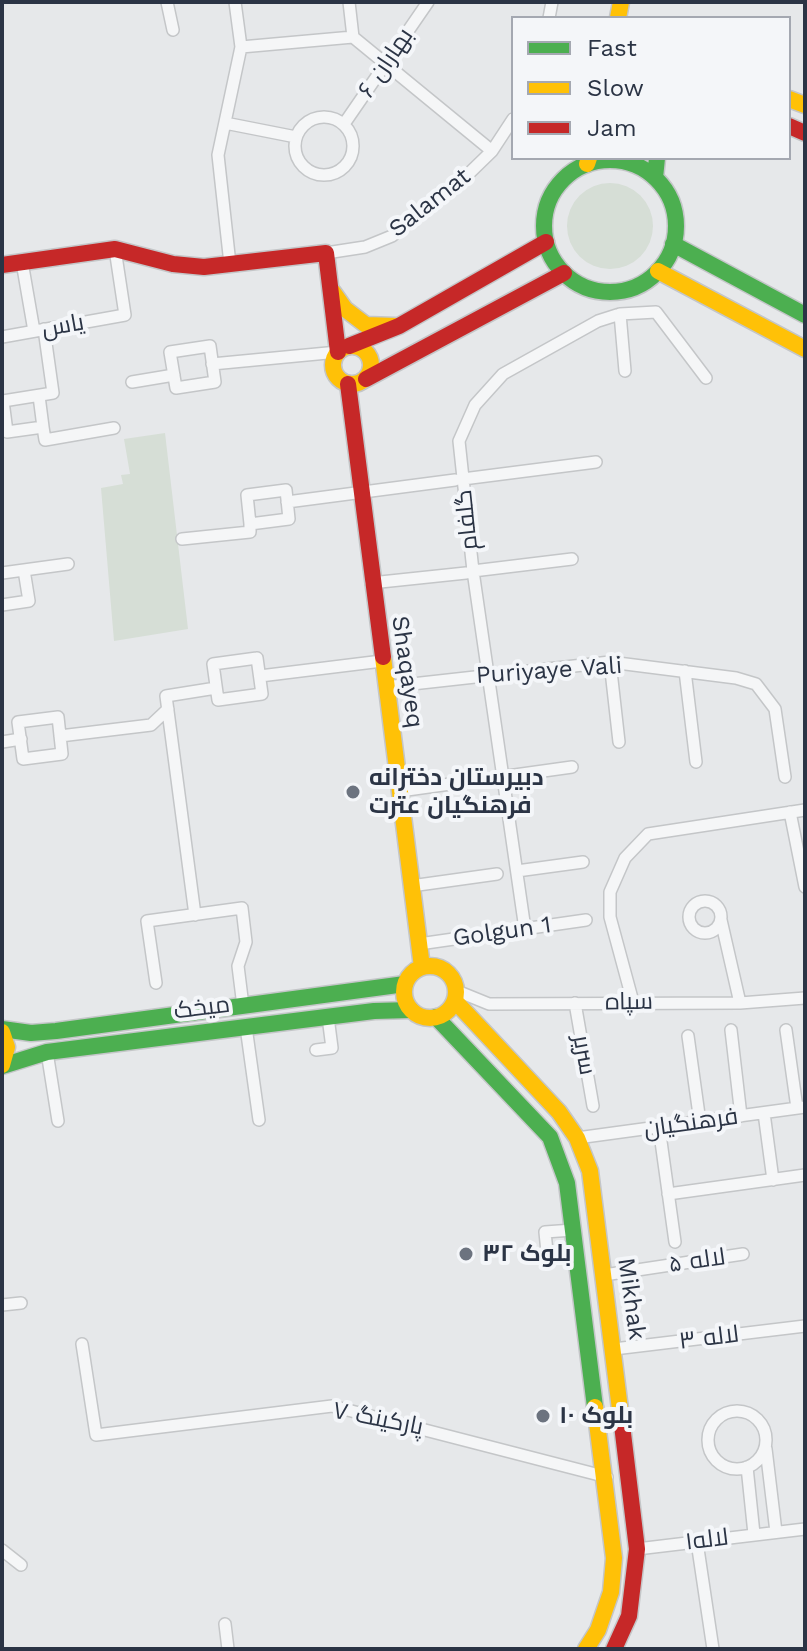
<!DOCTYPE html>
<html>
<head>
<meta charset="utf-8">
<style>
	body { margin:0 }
	#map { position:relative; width:807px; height:1651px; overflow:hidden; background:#e6e8ea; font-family:"Work Sans",sans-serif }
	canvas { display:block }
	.frame { position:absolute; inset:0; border:4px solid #2b3445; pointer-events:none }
	.legend { position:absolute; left:511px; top:16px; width:280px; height:144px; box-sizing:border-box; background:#f4f6f9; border:2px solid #a4a8b1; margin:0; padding:10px 14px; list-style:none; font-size:24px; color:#2b3445 }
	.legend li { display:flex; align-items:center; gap:16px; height:40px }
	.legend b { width:40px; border:2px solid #a4a8b1 }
</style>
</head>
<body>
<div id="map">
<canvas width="807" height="1651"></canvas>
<div class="frame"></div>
<ul class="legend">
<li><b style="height:10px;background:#4caf50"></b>Fast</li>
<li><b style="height:10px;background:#ffc107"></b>Slow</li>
<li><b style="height:10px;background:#c62828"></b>Jam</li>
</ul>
</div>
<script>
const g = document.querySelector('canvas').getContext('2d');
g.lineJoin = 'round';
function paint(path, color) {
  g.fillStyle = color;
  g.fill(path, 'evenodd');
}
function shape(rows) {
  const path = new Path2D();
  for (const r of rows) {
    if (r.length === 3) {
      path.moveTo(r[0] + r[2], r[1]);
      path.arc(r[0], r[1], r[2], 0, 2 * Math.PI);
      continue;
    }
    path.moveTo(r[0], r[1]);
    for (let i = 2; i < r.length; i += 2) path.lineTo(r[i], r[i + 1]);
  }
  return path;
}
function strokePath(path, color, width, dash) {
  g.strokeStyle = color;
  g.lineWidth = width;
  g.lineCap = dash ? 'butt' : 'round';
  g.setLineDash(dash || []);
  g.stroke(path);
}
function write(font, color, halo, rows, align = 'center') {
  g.font = font + ' "Work Sans",Cairo,sans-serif';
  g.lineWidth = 8;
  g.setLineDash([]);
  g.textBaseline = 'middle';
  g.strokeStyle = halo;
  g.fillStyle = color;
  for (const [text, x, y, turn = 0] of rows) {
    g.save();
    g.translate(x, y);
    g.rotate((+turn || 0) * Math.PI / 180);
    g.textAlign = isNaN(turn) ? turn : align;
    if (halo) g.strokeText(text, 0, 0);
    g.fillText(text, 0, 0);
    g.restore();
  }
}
paint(shape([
	[610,226,43],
	[165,433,188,629,114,641,101,488,123,484,121,475,130,474,124,439]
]), '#d6ded6');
const street = shape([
	[167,2,173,30],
	[349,2,353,37,492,151],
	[549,18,552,2],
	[241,47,353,37],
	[324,146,29],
	[225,123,296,137],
	[344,124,428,2],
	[326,253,365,247,392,236,455,187,492,151,513,119],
	[22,262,34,331],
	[230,264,218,155,241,47,235,2],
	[620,314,625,371],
	[2,337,125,315,115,249],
	[210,346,215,382,176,388,170,352,210,346],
	[212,364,338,352],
	[132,382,174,375],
	[39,396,43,427,7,432,3,401,53,393,44,329],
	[43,427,45,440,114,428],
	[463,479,596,462],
	[286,490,289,519,250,524,247,495,286,490],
	[287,502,455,480],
	[182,539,250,532,250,524],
	[24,570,68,564],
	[473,571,572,559],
	[2,573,24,570,29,601,2,605],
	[371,583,466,573],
	[257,658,262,694,218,700,213,664,257,658],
	[610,662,619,742],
	[685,671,696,762],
	[260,676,382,661],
	[385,687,610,662,736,678,756,684,775,709,785,777],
	[58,717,62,754,23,759,18,722,58,717],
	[60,736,151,725,168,709],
	[2,742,21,739],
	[407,790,572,767],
	[790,812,805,887],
	[517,871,583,862],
	[411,886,497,874],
	[705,917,16],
	[195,915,166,696,216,688],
	[721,920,740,1003],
	[525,929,473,571,459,441,475,405,503,374,598,321,620,314,656,312,706,378],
	[419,944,586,920],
	[156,983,147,921,242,908,246,942,238,966,243,1006],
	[457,991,489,1004,740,1003,805,998],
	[633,1002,610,917,610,892,625,858,648,834,805,810],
	[575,1003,593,1106],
	[246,1027,259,1120],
	[731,1030,741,1116],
	[786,1030,797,1108],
	[688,1036,700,1122],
	[316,1050,332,1048,328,1017],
	[47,1052,58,1121],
	[764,1113,773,1180],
	[659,1127,675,1242],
	[577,1138,805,1107],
	[668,1194,805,1175],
	[548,1262,545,1232,573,1230],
	[604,1275,743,1254],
	[2,1305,21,1303],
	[82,1344,96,1435,332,1406,607,1477],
	[614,1349,805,1326],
	[737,1440,29],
	[766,1449,776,1532],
	[747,1467,754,1534],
	[697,1542,713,1649],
	[637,1549,805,1529],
	[2,1550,21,1565],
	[225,1624,228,1649]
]);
const fast = shape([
	[610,226,66],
	[655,178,657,158],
	[673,244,805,315],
	[436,1017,550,1137,567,1183,595,1407],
	[2,1029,31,1033,56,1031,405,984],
	[2,1066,47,1052,374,1011,411,1010]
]);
const slow = shape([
	[618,18,621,2],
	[789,99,805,105],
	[587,164,589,158],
	[658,271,805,349],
	[333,292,345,309,366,325,395,326],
	[352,365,19],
	[383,657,422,967],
	[430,992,26],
	[455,1001,559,1112,577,1138,590,1171,622,1425],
	[2,1032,7,1047,2,1065],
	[586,1649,598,1630,611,1592,614,1558,595,1407]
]);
const jam = shape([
	[789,126,805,133],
	[2,265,115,249,173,264,204,267,326,253,338,352],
	[349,346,399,326,546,242],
	[366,379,564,273],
	[348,384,383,657],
	[614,1649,629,1616,637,1549,622,1425]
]);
strokePath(street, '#c4c6c8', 14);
strokePath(fast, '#c4c6c8', 19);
strokePath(slow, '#c4c6c8', 19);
strokePath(jam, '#c4c6c8', 19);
strokePath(street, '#f5f6f7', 11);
strokePath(fast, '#4caf50', 16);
strokePath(slow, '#ffc107', 16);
strokePath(jam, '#c62828', 16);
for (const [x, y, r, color] of [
	[353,792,8,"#6c737f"],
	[466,1254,8,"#6c737f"],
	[543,1416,8,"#6c737f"]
]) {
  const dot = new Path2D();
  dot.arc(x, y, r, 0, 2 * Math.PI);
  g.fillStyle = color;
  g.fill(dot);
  strokePath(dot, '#f4f6f9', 3);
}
write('24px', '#2b3445', '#f4f6f9', [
	["بهاران ۶",386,63,-56],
	["Salamat",430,203,-38],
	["یاس",63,326,-10],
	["گلفام",467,520,-96],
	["Puriyaye Vali",549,671,-4],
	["Shaqayeq",407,672,82],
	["Golgun 1",502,932,-8],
	["سپاه",629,1002,-1],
	["میخک",202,1008,-7],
	["سریر",584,1055,80],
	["فرهنگیان",691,1123,-8],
	["لاله ۵",697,1261,-8],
	["Mikhak",631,1299,82],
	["لاله ۳",709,1338,-7],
	["پارکینگ ۷",378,1419,11],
	["لاله۱",707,1540,-7]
]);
write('bold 24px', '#2b3445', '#f4f6f9', [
	["دبیرستان دخترانه",369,778],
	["فرهنگیان عترت",369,806],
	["بلوک ۳۲",482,1254],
	["بلوک ۱۰",559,1416]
], 'left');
</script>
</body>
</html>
